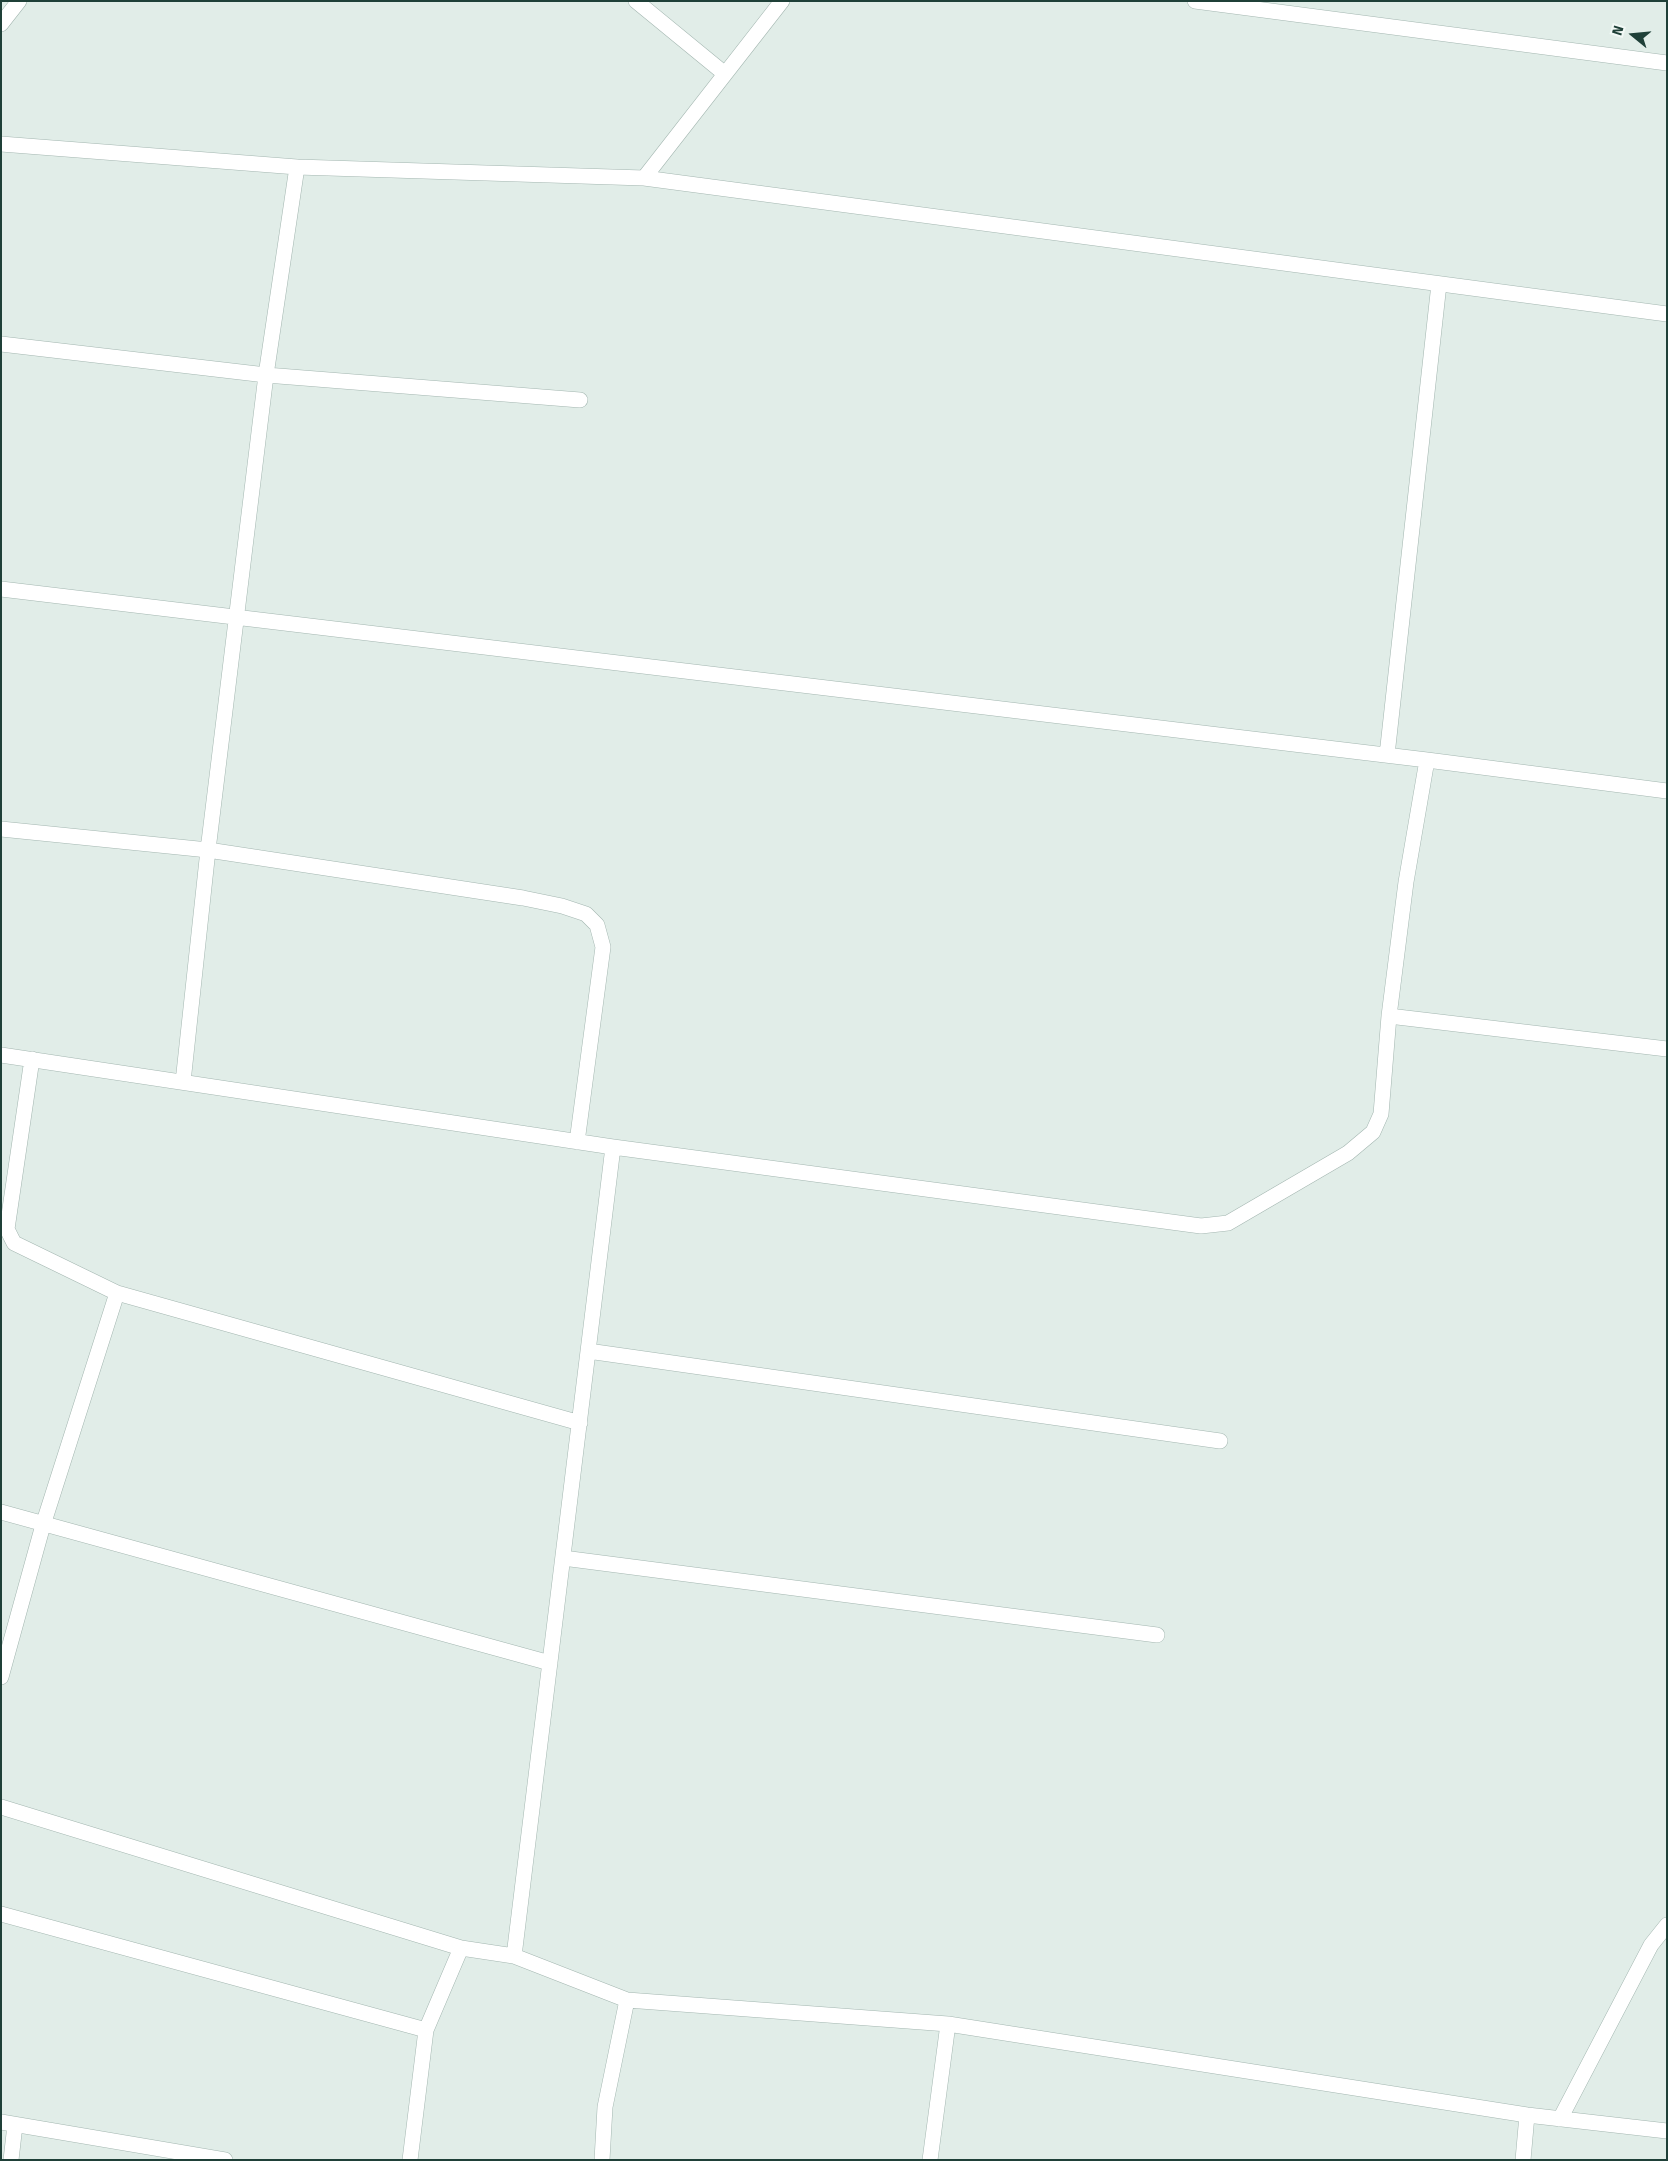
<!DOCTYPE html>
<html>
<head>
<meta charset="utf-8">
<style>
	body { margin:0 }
	#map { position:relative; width:1668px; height:2161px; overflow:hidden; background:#e1ede8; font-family:"Fira Sans",sans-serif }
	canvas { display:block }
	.frame { position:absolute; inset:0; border:2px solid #1f4038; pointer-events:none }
	.north { position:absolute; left:1608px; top:10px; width:50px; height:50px; -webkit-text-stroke:4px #f2f9f6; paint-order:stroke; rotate:287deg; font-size:14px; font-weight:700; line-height:20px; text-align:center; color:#1f4038 }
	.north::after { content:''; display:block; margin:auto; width:18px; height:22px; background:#1f4038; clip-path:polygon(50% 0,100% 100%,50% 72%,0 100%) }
</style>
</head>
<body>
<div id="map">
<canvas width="1668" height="2161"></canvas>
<div class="frame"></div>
<div class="north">N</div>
</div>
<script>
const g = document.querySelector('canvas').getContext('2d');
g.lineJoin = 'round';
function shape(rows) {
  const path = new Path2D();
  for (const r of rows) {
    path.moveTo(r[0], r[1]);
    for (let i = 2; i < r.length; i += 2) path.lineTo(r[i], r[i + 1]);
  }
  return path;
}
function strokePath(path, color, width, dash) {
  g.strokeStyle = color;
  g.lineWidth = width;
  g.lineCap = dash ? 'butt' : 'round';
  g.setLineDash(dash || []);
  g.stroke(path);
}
const minor = shape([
	[636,1,725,74],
	[1195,1,1667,63],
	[1,24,19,1],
	[1,144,297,167,644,178,1667,314],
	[644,178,782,1],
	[1,344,266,375,580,400],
	[1,589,1427,760,1667,791],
	[1387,755,1439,284],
	[1,829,208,850,523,898,562,906,586,914,597,925,603,947,577,1142],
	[1389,1016,1667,1049],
	[1,1055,613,1147,1201,1226,1228,1223,1348,1153,1373,1132,1381,1114,1389,1016,1406,882,1427,760],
	[32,1059,7,1229,14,1243,117,1293],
	[183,1082,208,850,266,375,297,167],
	[588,1351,1220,1441],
	[1,1512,550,1663],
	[563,1558,1157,1635],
	[1,1677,43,1525,117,1293,580,1423],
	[1,1807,461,1948,514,1956,627,2000,948,2024,1527,2115,1667,2131],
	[1,1914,426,2030],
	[514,1956,613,1147],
	[1560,2119,1651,1945,1667,1925],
	[1,2122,225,2160],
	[11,2160,15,2125],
	[410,2160,426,2030,461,1948],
	[602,2160,605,2107,627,2000],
	[930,2160,948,2024],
	[1523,2160,1527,2115]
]);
strokePath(minor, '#a3b6b0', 16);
strokePath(minor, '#fff', 15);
</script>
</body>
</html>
